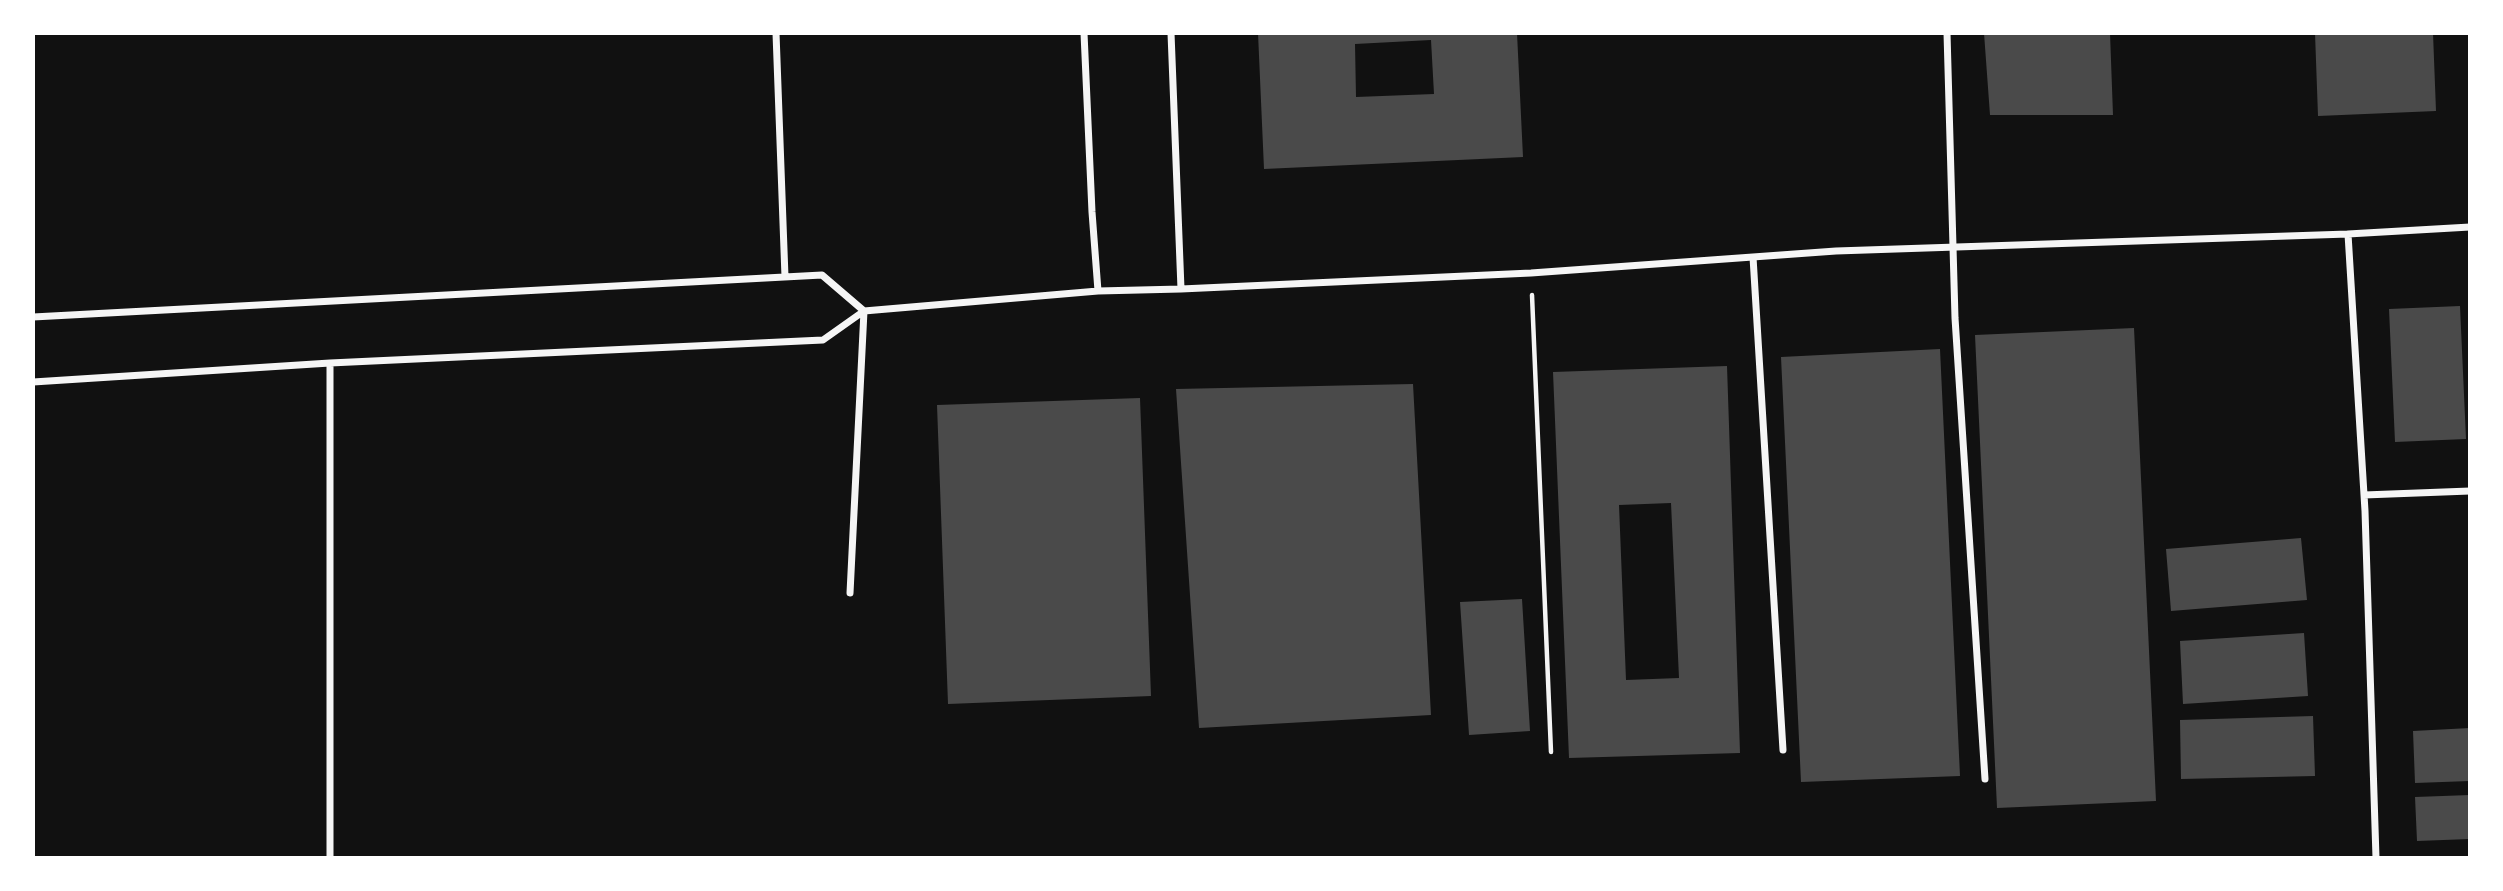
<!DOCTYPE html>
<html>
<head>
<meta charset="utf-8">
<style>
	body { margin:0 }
	#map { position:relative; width:2503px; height:891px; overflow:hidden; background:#111; font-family:"Roboto Condensed",sans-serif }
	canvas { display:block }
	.frame { position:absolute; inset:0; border:35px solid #fff; pointer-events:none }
</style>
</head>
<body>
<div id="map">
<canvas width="2503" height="891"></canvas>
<div class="frame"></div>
</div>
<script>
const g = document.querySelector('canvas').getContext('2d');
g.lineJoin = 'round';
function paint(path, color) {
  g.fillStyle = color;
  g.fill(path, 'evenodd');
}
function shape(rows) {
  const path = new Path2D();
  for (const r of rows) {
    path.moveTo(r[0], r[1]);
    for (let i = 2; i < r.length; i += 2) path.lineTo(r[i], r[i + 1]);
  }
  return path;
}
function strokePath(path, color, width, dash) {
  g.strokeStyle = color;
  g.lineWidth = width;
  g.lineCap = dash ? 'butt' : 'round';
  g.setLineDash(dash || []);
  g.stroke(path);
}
paint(shape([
	[1258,33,1517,33,1523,157,1264,169],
	[1431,40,1434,94,1356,97,1355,44],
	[1984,33,2110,33,2113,115,1990,115],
	[2315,33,2433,33,2436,111,2318,116],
	[2460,306,2466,439,2395,442,2389,309],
	[2134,328,2156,801,1997,808,1975,335],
	[1940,349,1960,776,1801,782,1781,357],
	[1727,366,1740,753,1569,758,1553,372],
	[1671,503,1679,678,1626,680,1619,505],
	[1413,384,1431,715,1199,728,1176,389],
	[1140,398,1151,696,948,704,937,405],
	[2301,538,2307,600,2171,611,2166,549],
	[1522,599,1530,731,1469,735,1460,602],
	[2304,633,2308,696,2183,704,2180,641],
	[2313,716,2315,776,2181,779,2180,720],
	[2470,728,2470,781,2415,783,2413,731],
	[2470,795,2470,839,2417,841,2415,797]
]), '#4a4a4a');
strokePath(shape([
	[1532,295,1551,752]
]), '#f5f5f5', 4.5);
strokePath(shape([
	[776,33,785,277],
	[1084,33,1092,212,1098,291],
	[1171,33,1181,289],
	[1947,33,1955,318,1985,779],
	[2348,234,2365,511,2376,858],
	[1753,257,1783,750],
	[33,317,822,275,864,311],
	[33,382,330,363,823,340,864,311,1098,291,1181,289,1531,273,1836,251,2348,234,2470,227],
	[2364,495,2470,491],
	[850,593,864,311],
	[330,858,330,363]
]), '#f5f5f5', 7);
</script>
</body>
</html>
